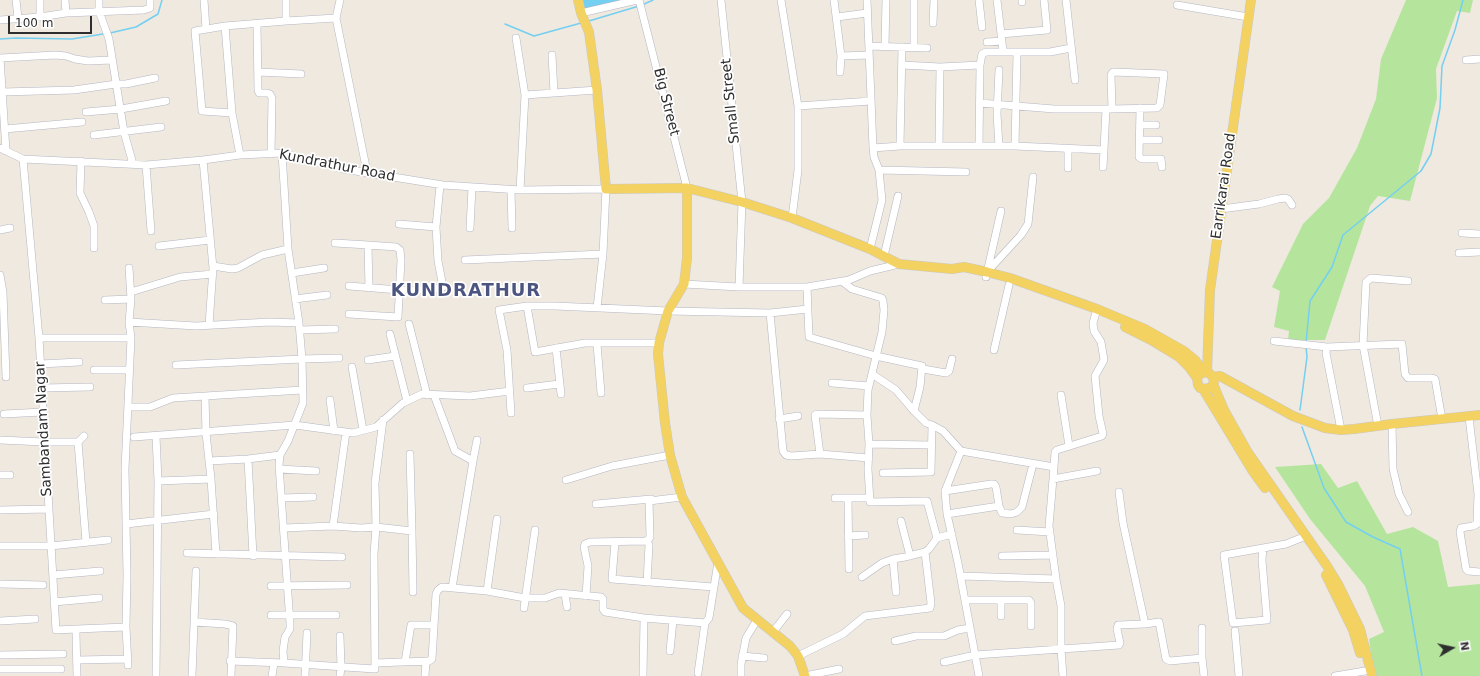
<!DOCTYPE html>
<html>
<head>
<meta charset="utf-8">
<style>
	body { margin:0 }
	#map { position:relative; width:1480px; height:676px; overflow:hidden; background:#efe9e0; font-family:"DejaVu Sans",sans-serif }
	canvas { display:block }
	.north { position:absolute; left:1432px; top:628px; width:40px; height:40px; -webkit-text-stroke:3px #fff; paint-order:stroke; rotate:81deg; font-size:11px; font-weight:700; line-height:16px; text-align:center; color:#2e2e2e }
	.north::after { content:''; display:block; margin:auto; width:14px; height:18px; background:#2e2e2e; clip-path:polygon(50% 0,100% 100%,50% 72%,0 100%) }
	.scale { position:absolute; left:8px; top:16px; width:84px; height:18px; box-sizing:border-box; border:2px solid #2e2e2e; border-top:0; padding-left:5px; font-size:12px; line-height:14px; white-space:nowrap; color:#2e2e2e; -webkit-text-stroke:3px #fff; paint-order:stroke }
</style>
</head>
<body>
<div id="map">
<canvas width="1480" height="676"></canvas>
<div class="north">N</div>
<div class="scale">100 m</div>
</div>
<script>
const g = document.querySelector('canvas').getContext('2d');
g.lineJoin = 'round';
function paint(path, color) {
  g.fillStyle = color;
  g.fill(path, 'evenodd');
}
function shape(rows) {
  const path = new Path2D();
  for (const r of rows) {
    path.moveTo(r[0], r[1]);
    for (let i = 2; i < r.length; i += 2) path.lineTo(r[i], r[i + 1]);
  }
  return path;
}
function strokePath(path, color, width, dash) {
  g.strokeStyle = color;
  g.lineWidth = width;
  g.lineCap = dash ? 'butt' : 'round';
  g.setLineDash(dash || []);
  g.stroke(path);
}
function write(font, color, halo, rows, align = 'center') {
  g.font = font + ' "DejaVu Sans",sans-serif';
  g.lineWidth = 3.5;
  g.setLineDash([]);
  g.textBaseline = 'middle';
  g.strokeStyle = halo;
  g.fillStyle = color;
  for (const [text, x, y, turn = 0] of rows) {
    g.save();
    g.translate(x, y);
    g.rotate((+turn || 0) * Math.PI / 180);
    g.textAlign = isNaN(turn) ? turn : align;
    if (halo) g.strokeText(text, 0, 0);
    g.fillText(text, 0, 0);
    g.restore();
  }
}
paint(shape([
	[1406,0,1473,0,1470,13,1457,11,1436,69,1437,98,1410,201,1378,196,1370,206,1325,340,1288,340,1289,331,1274,327,1280,291,1272,287,1303,224,1329,198,1357,148,1376,99,1381,59],
	[1321,464,1338,488,1357,481,1387,534,1413,527,1438,541,1448,587,1480,584,1480,676,1374,676,1369,639,1384,632,1365,586,1310,519,1275,467]
]), '#b5e59d');
paint(shape([
	[582,0,628,0,584,11]
]), '#74cff1');
strokePath(shape([
	[642,5,653,0],
	[589,21,639,6],
	[505,24,534,36,581,23],
	[110,33,136,27,158,14,162,0],
	[0,39,16,38,72,39,103,34],
	[1306,343,1310,301,1332,267,1343,235,1421,171,1431,154,1440,108,1442,66,1455,30,1463,0],
	[1300,410,1307,357,1306,347],
	[1302,427,1324,488,1346,522,1373,537,1400,549,1422,676]
]), '#74cff1', 1.5);
const minor = shape([
	[16,0,18,18],
	[40,0,40,17],
	[65,0,66,13],
	[99,0,99,11,109,39,124,132,133,164],
	[204,0,206,29],
	[340,0,336,18,367,172],
	[639,0,687,188],
	[721,0,742,202,739,287],
	[781,0,798,106,798,170,792,218],
	[834,0,841,56,840,72],
	[867,0,873,148,874,157,879,170,882,200,870,249],
	[979,0,982,27],
	[997,0,1003,51],
	[1022,0,1022,2],
	[1066,0,1075,80],
	[1177,5,1248,17],
	[581,13,637,0],
	[837,17,867,13],
	[0,20,40,17,66,13,144,10,150,8,150,0],
	[286,21,286,0],
	[933,23,934,0],
	[257,24,258,90,259,93,267,93,270,94,272,98,271,154],
	[225,26,232,113,240,155],
	[1001,34,1047,30,1044,0],
	[516,38,525,95,520,190],
	[987,42,1002,41],
	[869,46,927,48],
	[885,46,886,0],
	[914,47,914,0],
	[552,55,554,93],
	[841,56,869,55],
	[0,58,55,55,66,56,75,59,88,61,112,60],
	[0,58,6,151],
	[1466,60,1480,59],
	[902,65,940,67,980,65],
	[999,70,997,114,999,146],
	[258,72,301,74],
	[3,92,74,90,116,84,126,84,155,78],
	[525,95,597,90],
	[980,103,1054,109,1112,109,1157,108,1160,105,1164,74,1113,72,1111,75,1112,109],
	[798,106,871,101],
	[1140,108,1139,157,1142,159,1161,159,1162,167],
	[86,112,121,109,166,101],
	[232,113,202,111,195,31,225,26,286,21,336,18],
	[1140,125,1156,125],
	[5,129,82,122],
	[94,135,161,127],
	[1140,140,1159,140],
	[900,146,902,47],
	[939,146,940,67],
	[979,146,980,65,982,54,986,52,1050,52,1071,48],
	[1015,146,1017,53],
	[0,148,23,159,146,165,203,160,240,155,282,153,343,169,443,185,520,190,606,189,603,254,597,308],
	[873,148,900,146,1015,146,1104,150,1106,109],
	[282,153,288,249,299,323,302,359,303,403,288,441,280,455,279,465,290,623,290,629,285,637,283,651,284,663,375,669,374,554,376,527,375,483,383,420],
	[23,159,39,338,56,630,77,629,76,632,77,676],
	[203,160,213,268,209,325],
	[81,161,80,193,89,212,94,226,94,248],
	[146,165,151,231],
	[1103,167,1104,150],
	[1068,168,1068,149],
	[879,170,966,172],
	[511,190,512,228],
	[1221,209,1259,204,1278,199,1285,198,1288,199,1292,205],
	[399,224,436,227],
	[470,228,472,187],
	[0,230,10,228],
	[1462,233,1480,234],
	[335,243,368,245],
	[159,246,210,240],
	[1459,253,1480,252],
	[884,256,898,196],
	[465,260,603,254],
	[213,266,232,269,238,268,262,255,288,249],
	[987,272,1021,235,1028,224,1033,177],
	[292,273,324,268],
	[0,275,3,292,6,377],
	[986,277,1001,211],
	[843,282,852,289,882,298,883,301,884,310,882,332,868,390,867,415,869,444,868,469,870,502,927,501,937,538],
	[684,284,739,287,807,287,849,280,870,271,899,264],
	[349,286,399,290,430,290,443,287,438,261,436,227,440,185],
	[807,287,809,337,876,356,922,366,920,387,914,411],
	[131,292,180,277,213,274],
	[295,299,327,295],
	[105,300,131,299],
	[527,306,535,352,585,343,659,343],
	[770,313,783,451,786,455,791,456,820,454,869,458],
	[349,314,398,317,401,260,400,250,396,247,368,245,369,288],
	[129,322,196,326,270,322,299,323],
	[409,324,427,395],
	[300,330,335,329],
	[390,334,407,401],
	[39,338,131,338],
	[1274,341,1327,347],
	[597,344,601,393],
	[556,348,561,394],
	[994,350,1009,285],
	[368,360,395,356],
	[40,364,79,362],
	[176,365,302,359,339,358],
	[352,367,363,430],
	[923,369,946,373,949,371,952,359],
	[94,370,129,370],
	[872,374,896,390,914,411,926,423,932,425,943,431,961,451,1054,467],
	[832,383,869,386],
	[42,388,90,387],
	[527,388,559,384],
	[434,395,455,451,473,461,452,588],
	[1061,395,1069,446],
	[205,396,206,433,211,479,216,554],
	[330,400,334,431],
	[128,407,150,407,173,398,302,390],
	[511,413,507,350,499,310,527,306,555,306,668,311,770,313,808,309],
	[4,414,43,412],
	[1469,417,1478,494,1477,521,1477,524,1473,526,1461,528,1460,532,1466,569,1468,571,1480,572],
	[779,419,798,416],
	[1392,424,1393,469,1399,494,1408,512],
	[1378,426,1363,345,1366,282,1371,278,1408,281],
	[1341,430,1326,353,1327,347,1402,344,1405,374,1408,378,1432,378,1435,379,1442,419],
	[156,436,158,481,156,676],
	[134,437,295,425,353,433,376,427,403,403,422,394,470,396,510,391],
	[0,440,44,442,78,442,84,436],
	[78,442,86,542],
	[869,444,931,445],
	[961,451,945,491,947,514,958,563,979,676],
	[820,454,815,415,817,414,867,415],
	[248,459,253,556],
	[209,461,248,459,280,455],
	[473,461,477,440],
	[279,469,316,471],
	[883,473,931,472,932,425],
	[0,475,10,475],
	[1053,479,1097,471],
	[566,480,612,466,670,455],
	[158,481,211,479],
	[945,491,991,484,994,484,996,487,999,506,1002,513,1011,514,1017,512,1022,507,1033,464],
	[1119,492,1123,523,1145,624],
	[282,498,313,497],
	[835,498,870,498],
	[848,498,849,569],
	[596,504,651,499],
	[0,510,49,509],
	[947,514,999,506],
	[901,521,910,556],
	[126,524,214,514],
	[333,526,346,432],
	[284,528,333,526,361,528,376,527,412,531,410,454],
	[1017,530,1050,532],
	[412,531,413,592],
	[848,536,865,535],
	[615,542,612,579,713,587],
	[0,546,51,546,108,540],
	[1263,548,1224,555,1233,623,1267,620,1262,560,1263,548,1286,544,1306,536],
	[187,553,342,557],
	[1002,556,1053,555],
	[893,559,896,592],
	[53,575,100,571],
	[961,576,1056,579],
	[862,577,882,563,893,559,905,557,925,552,929,549,937,538,952,534],
	[647,582,649,545],
	[0,584,43,585],
	[271,586,347,585],
	[487,591,497,519],
	[565,594,567,607],
	[586,596,588,566,584,547,585,544,590,542,646,541,649,539,650,537,649,501,682,497],
	[965,600,1029,600,1031,603,1031,626],
	[54,602,99,598],
	[524,608,535,530],
	[271,615,336,615],
	[1001,616,1001,600],
	[0,621,35,619],
	[194,622,225,624,233,626,231,676],
	[1202,628,1202,658],
	[77,629,126,627],
	[1235,631,1239,676],
	[773,632,787,614],
	[895,641,916,636,944,636,958,630,970,628],
	[670,651,673,620],
	[0,655,63,654],
	[742,656,764,658],
	[798,656,843,634,865,616,930,608,931,603,925,552],
	[78,660,128,659],
	[230,661,284,663],
	[405,662,411,625,434,625],
	[944,662,975,655,1119,645,1120,643,1117,629,1118,625,1145,624,1159,622,1166,659,1170,661,1202,658,1204,676],
	[375,663,429,661,432,659,436,594,438,590,442,587,487,591,525,598,545,598,559,593,601,597,603,599,603,609,605,612,644,618,705,623,709,618,718,562],
	[128,665,126,627,127,575,125,469,131,338,129,322,131,299,129,268],
	[0,669,61,669],
	[698,673,705,623],
	[192,676,196,571],
	[272,676,274,663],
	[305,676,307,633],
	[340,676,341,667,340,636],
	[425,676,426,661],
	[643,676,644,618],
	[741,676,741,664,746,638,757,620],
	[805,676,839,669],
	[1063,676,1061,649,1061,606,1056,579,1049,526,1054,467,1055,452,1057,450,1102,436,1103,434,1099,416,1095,376,1104,360,1101,342,1094,331,1093,323,1097,309],
	[1335,676,1371,670]
]);
const major = shape([
	[578,0,581,13,589,32,597,90,606,189,687,188,742,202,792,218,870,249,899,264,952,269,964,267,987,272,1010,278,1097,309,1145,329,1184,351,1195,360,1204,372],
	[687,188,687,258,684,284,668,311,659,343,658,354,665,423,670,455,682,497,743,608,790,646,798,656,805,676],
	[1125,327,1151,340,1179,357,1189,367,1197,378,1198,385,1200,388,1207,389,1212,386,1214,383,1213,377,1208,372,1201,373,1197,378],
	[1207,372,1210,290,1251,0],
	[1213,377,1220,376,1293,416,1325,428,1341,430,1354,429,1392,424,1480,415],
	[1213,384,1224,410,1247,451,1327,566,1338,584,1360,629,1372,676],
	[1203,389,1252,470,1265,488],
	[1326,575,1353,630,1360,653]
]);
strokePath(minor, '#b4b6c1', 8);
strokePath(major, '#c9c9c9', 10);
strokePath(minor, '#fff', 7);
strokePath(major, '#f3d261', 9);
write('14px', '#2e2e2e', '#fff', [
	["Small Street",731,101,-96],
	["Big Street",666,102,76],
	["Kundrathur Road",337,166,11],
	["Earrikarai Road",1224,186,-82],
	["Sambandam Nagar",44,429,-93]
]);
g.letterSpacing = '1px';
write('bold 18px', '#4c5580', '#fff', [
	["KUNDRATHUR",466,291]
]);
g.letterSpacing = '0px';
</script>
</body>
</html>
